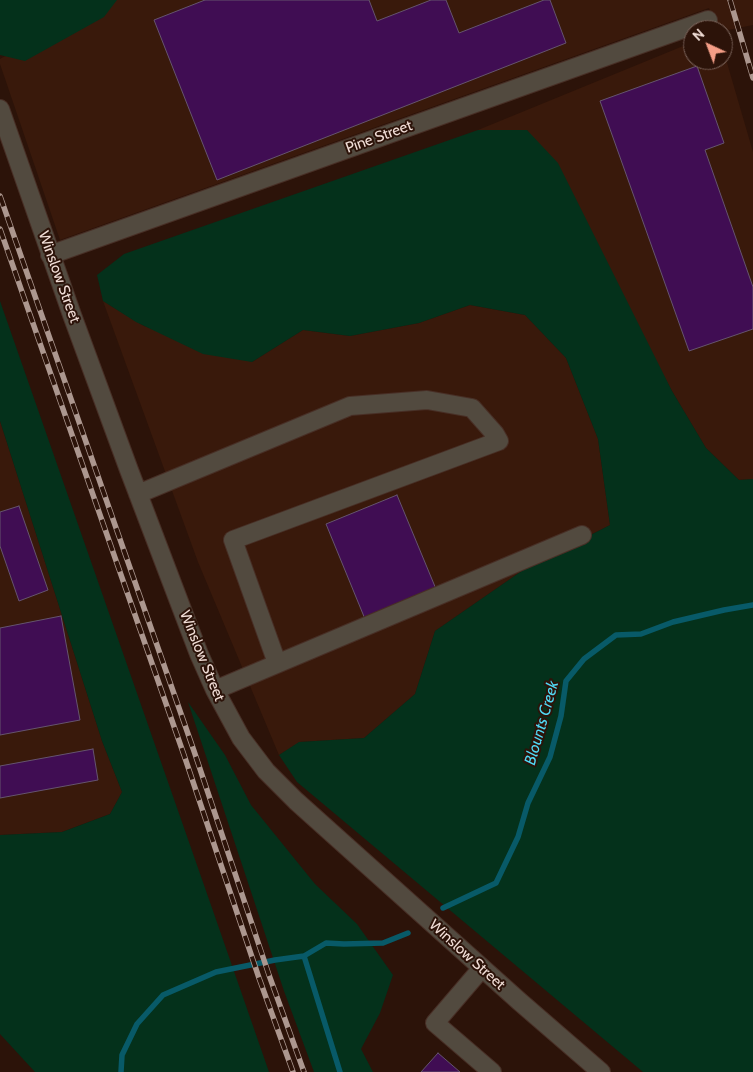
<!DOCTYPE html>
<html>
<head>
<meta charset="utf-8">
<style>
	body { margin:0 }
	#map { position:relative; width:753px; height:1072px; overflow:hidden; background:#2c1309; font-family:Cabin,sans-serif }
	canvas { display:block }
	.north { position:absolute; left:683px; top:20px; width:50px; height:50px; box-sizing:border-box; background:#2c1309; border:1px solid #7b645b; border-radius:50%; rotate:317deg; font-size:14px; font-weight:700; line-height:20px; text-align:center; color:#f1ded7 }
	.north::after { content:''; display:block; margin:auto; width:18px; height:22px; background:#f49e87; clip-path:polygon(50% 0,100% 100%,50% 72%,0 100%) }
</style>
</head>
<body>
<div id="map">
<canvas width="753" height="1072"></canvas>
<div class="north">N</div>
</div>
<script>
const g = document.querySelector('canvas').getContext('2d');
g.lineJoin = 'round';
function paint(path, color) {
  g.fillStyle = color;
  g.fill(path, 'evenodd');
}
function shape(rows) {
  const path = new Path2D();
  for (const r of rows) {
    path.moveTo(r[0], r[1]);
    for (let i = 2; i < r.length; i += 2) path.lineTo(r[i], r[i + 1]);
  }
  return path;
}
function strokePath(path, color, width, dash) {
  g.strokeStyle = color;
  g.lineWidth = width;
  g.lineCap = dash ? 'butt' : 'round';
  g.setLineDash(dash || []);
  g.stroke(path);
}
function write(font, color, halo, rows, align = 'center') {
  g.font = font + ' Cabin,sans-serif';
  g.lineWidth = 4;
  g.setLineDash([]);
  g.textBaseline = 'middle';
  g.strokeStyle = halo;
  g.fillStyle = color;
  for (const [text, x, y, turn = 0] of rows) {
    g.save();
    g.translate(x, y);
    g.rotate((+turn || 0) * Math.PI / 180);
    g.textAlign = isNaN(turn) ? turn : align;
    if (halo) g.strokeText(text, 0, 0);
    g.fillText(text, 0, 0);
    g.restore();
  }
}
paint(shape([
	[104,0,753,0,753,25,723,31,723,30,717,30,709,8,60,240,0,64,0,59],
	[693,42,693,60,723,60,723,49,753,152,753,479,739,480,706,448,672,391,527,130,478,130],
	[103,301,144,326,252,362,303,330,350,336,419,323,470,305,525,315,566,358,598,439,610,525,526,568,435,631,415,694,364,738,300,742,279,755,198,562],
	[0,421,102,741,122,792,110,814,62,832,0,835]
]), '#39190b');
paint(shape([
	[0,0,117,0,104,17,25,61,0,55],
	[478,130,527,130,558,163,672,391,706,448,739,480,753,479,753,1072,643,1072,297,782,279,755,299,742,364,738,415,694,435,631,526,568,610,525,598,439,566,358,525,315,470,305,419,323,350,336,303,330,252,362,203,354,136,322,103,301,97,275,124,254],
	[0,301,212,908,269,1072,35,1072,0,1034,0,835,62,832,110,814,122,792,102,741,0,421],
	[188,702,225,755,251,805,315,884,357,924,393,975,380,1013,361,1049,373,1072,314,1072,284,991]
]), '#04311b');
strokePath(shape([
	[443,908,496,883,518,837,528,803,550,757,561,716,566,681,584,659,616,635,641,634,673,622,724,610,753,605],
	[304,956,340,1072],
	[121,1072,122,1055,137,1024,163,995,216,972,275,960,304,956,326,943,344,944,383,943,408,933]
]), '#085a68', 5.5);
const building = shape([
	[205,0,369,0,377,21,431,0,446,0,459,33,544,0,550,0,566,43,217,180,154,20,205,0],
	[697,66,724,143,705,150,753,287,753,329,689,351,600,101,697,66],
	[397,495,436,589,365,619,326,524,397,495],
	[19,506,48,590,19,601,0,546,0,512,19,506],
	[61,616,80,720,0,735,0,628,61,616],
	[93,749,98,780,0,798,0,766,93,749],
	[438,1053,460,1072,421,1072,438,1053]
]);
paint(building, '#400d53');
strokePath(building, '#65546e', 1);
const minor = shape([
	[0,109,72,315,129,470,199,654,215,690,241,738,266,771,296,801,519,1001,601,1072],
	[50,255,708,20],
	[138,494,350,406,427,400,472,408,495,434,499,441,233,540,277,663],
	[215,690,582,535],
	[482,968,435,1023,492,1072]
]);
strokePath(minor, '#482f26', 20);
strokePath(minor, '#524a3f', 18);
const rail = shape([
	[730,0,753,78],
	[0,196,194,751,269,975,304,1072],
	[0,229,184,755,259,978,293,1072]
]);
strokePath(rail, '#ac978f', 5.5);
strokePath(rail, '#2c1309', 4, [11]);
write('15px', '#f1ded7', '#2c1309', [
	["Pine Street",379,137,-20],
	["Winslow Street",59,277,70],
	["Winslow Street",202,656,68],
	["Winslow Street",467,955,42]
]);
write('italic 16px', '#51d9f4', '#2c1309', [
	["Blounts Creek",542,723,-74]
]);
</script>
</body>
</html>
